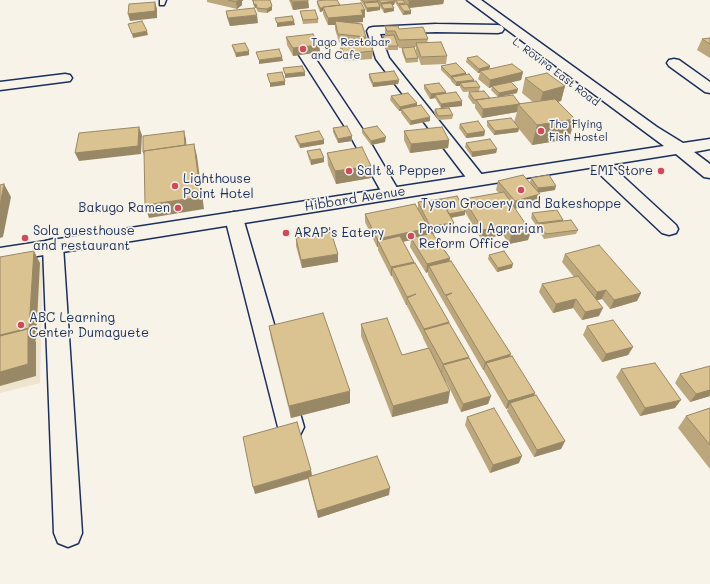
<!DOCTYPE html>
<html>
<head>
<meta charset="utf-8">
<style>
	body { margin:0 }
	canvas { display:block; background:#f7f3e8 }
</style>
</head>
<body>
<canvas width="710" height="584"></canvas>
<script>
const g = document.querySelector('canvas').getContext('2d');
g.lineJoin = 'round';
function paint(path, color) {
  g.fillStyle = color;
  g.fill(path, 'evenodd');
}
function shape(rows) {
  const path = new Path2D();
  for (const r of rows) {
    path.moveTo(r[0], r[1]);
    for (let i = 2; i < r.length; i += 2) path.lineTo(r[i], r[i + 1]);
  }
  return path;
}
function strokePath(path, color, width, dash) {
  g.strokeStyle = color;
  g.lineWidth = width;
  g.lineCap = dash ? 'butt' : 'round';
  g.setLineDash(dash || []);
  g.stroke(path);
}
function write(font, color, halo, rows, align = 'center') {
  g.font = font + ' Mali,sans-serif';
  g.lineWidth = 3.5;
  g.setLineDash([]);
  g.textBaseline = 'middle';
  g.strokeStyle = halo;
  g.fillStyle = color;
  for (const [text, x, y, turn = 0] of rows) {
    g.save();
    g.translate(x, y);
    g.rotate((+turn || 0) * Math.PI / 180);
    g.textAlign = isNaN(turn) ? turn : align;
    if (halo) g.strokeText(text, 0, 0);
    g.fillText(text, 0, 0);
    g.restore();
  }
}
paint(shape([
	[43,260,40,383,0,393,0,267]
]), '#efe4ce');
const lane = shape([
	[160,0,166,0,164,5,160,5,160,0]
]);
const street = shape([
	[436,24,498,25,502,26,504,29,502,32,498,33,436,32,380,34,389,58,483,176,486,180,483,184,477,185,471,184,376,59,367,31,369,28,373,27,436,24],
	[306,51,311,52,363,130,400,193,397,197,391,198,385,197,382,193,347,130,299,55,301,52,306,51],
	[674,59,679,60,710,82,710,93,705,92,669,66,667,63,669,60,674,59],
	[65,74,70,75,72,78,70,81,0,90,0,82,65,74],
	[597,157,603,158,676,225,678,229,676,233,669,235,662,233,591,166,589,162,591,158,597,157],
	[234,212,241,214,243,218,304,427,300,435,291,438,282,435,278,427,225,218,227,214,234,212],
	[53,239,60,241,63,246,82,533,78,543,68,547,58,543,54,533,43,246,46,241,53,239]
]);
const secondary = shape([
	[467,0,481,0,657,127,683,143,710,139,710,149,694,152,710,164,710,178,704,177,676,154,0,262,0,248,664,146,467,0]
]);
strokePath(lane, '#1b2f5e', 3);
strokePath(street, '#1b2f5e', 3);
strokePath(secondary, '#1b2f5e', 3);
paint(lane, '#f7f3e8');
paint(street, '#f7f3e8');
paint(secondary, '#f7f3e8');
paint(shape([
	[207,0,243,0,243,1,242,1,242,5,237,9,207,2],
	[252,0,270,0,272,10,267,13,258,12,256,8,255,8],
	[289,0,308,0,309,8,293,10],
	[360,0,444,0,443,4,410,8,411,11,411,14,403,15,395,2,394,5,392,5,394,11,384,13,381,8,381,6,380,10,367,12,364,6],
	[317,1,340,5,365,17,363,18,363,22,352,23,366,37,373,51,372,59,344,61,340,50,340,42,339,42,335,29,335,25,328,25,323,14,323,11,320,12,317,4],
	[226,11,258,23,230,26,227,18],
	[300,11,318,19,318,23,303,24,301,15],
	[385,26,399,29,428,39,427,43,447,56,446,64,421,65,416,51,416,47,404,48,418,58,418,62,406,63,402,52,402,48,399,48,395,38,398,46,398,50,386,50,382,40,383,36,385,36],
	[286,37,319,45,320,52,293,56,287,45],
	[710,38,710,58,697,50,702,39],
	[232,45,249,51,249,55,236,57,233,49],
	[467,58,490,66,489,69,523,72,521,80,511,82,517,93,498,97,491,90,492,87,489,88,478,79,480,73,478,73,466,62],
	[441,66,466,73,466,75,474,80,474,81,480,87,479,91,463,92,460,87,460,86,456,86,451,81,451,80,441,70],
	[369,74,399,80,398,84,373,87,369,78],
	[525,78,565,86,561,101,558,102,569,139,532,145,519,129,518,132,494,135,487,126,487,121,514,122,517,112,482,118,475,108,475,104,473,104,468,97,469,92,490,98,520,104,533,102,522,93],
	[424,85,446,93,462,106,441,108,435,98,430,99,424,89],
	[391,96,417,106,430,121,410,125,401,113,401,111,399,111,390,100],
	[435,109,453,115,452,119,438,120,434,113],
	[460,124,485,131,484,136,466,138,459,128],
	[333,128,352,141,338,143,333,132],
	[362,129,385,142,371,145,362,133],
	[404,131,449,140,448,148,410,153,404,140],
	[295,136,324,140,324,144,300,148,296,140],
	[466,143,497,149,496,153,472,157,465,147],
	[307,151,324,162,311,165,308,156],
	[327,153,371,166,371,178,336,184,328,165],
	[531,178,555,190,539,192,538,203,515,209,528,240,509,244,503,235,481,239,465,212,465,215,451,218,453,231,433,234,450,258,449,262,510,356,535,393,534,395,565,441,561,449,534,457,507,411,508,408,506,409,484,371,484,370,483,370,428,275,428,272,426,273,410,247,411,240,403,242,414,263,449,322,448,323,469,357,468,359,491,396,488,404,461,412,446,381,448,403,392,417,361,336,361,324,402,355,428,348,423,338,423,337,407,306,407,305,406,305,392,276,391,276,378,250,378,247,377,247,365,222,365,214,418,208,418,202,463,207,464,199,499,193,496,190,498,181,532,185,530,182],
	[532,213,563,220,563,221,578,230,576,234,544,239,538,229,538,227,537,227,531,218],
	[296,238,338,262,302,268,296,246],
	[565,254,641,293,637,301,610,309,602,299,597,300,599,316,582,320,573,308,553,313,539,292,542,284,574,277,562,262],
	[489,255,512,268,497,272,488,259],
	[269,326,350,403,291,418,271,338],
	[587,326,633,347,628,355,602,362,583,335],
	[710,366,710,396,690,402,675,383,680,374],
	[621,369,675,408,640,416,616,377],
	[710,408,710,469,678,428,686,416],
	[467,417,519,463,490,473,465,425],
	[311,470,312,476,389,495,318,518,309,484,308,479,255,494]
]), '#bca77d');
paint(shape([
	[237,0,243,0,243,1,242,1,242,5,237,9,236,2],
	[419,0,444,0,443,4,408,8,409,1],
	[308,1,309,8,293,10,292,2],
	[378,1,378,5,364,3,364,6,364,2],
	[395,1,394,5,382,6,381,4,380,6,381,3],
	[155,2,157,9,157,18,130,21,128,14],
	[256,4,256,8,255,8,254,5],
	[272,6,272,10,267,13,267,9],
	[380,7,380,10,367,12,367,8],
	[320,8,323,8,323,11,320,12],
	[394,8,394,11,384,13,384,9],
	[361,10,365,10,365,17,363,18,363,22,336,24,335,21,335,25,328,25,328,18],
	[404,11,411,11,411,14,403,15],
	[257,15,258,23,230,26,228,18],
	[294,21,295,25,277,27,277,23],
	[147,31,148,35,133,38,132,34],
	[319,45,320,52,293,56,293,48],
	[249,51,249,55,236,57,236,53],
	[282,57,283,61,259,64,259,60],
	[490,66,489,70,480,71,480,73,478,73,479,69],
	[305,72,305,76,285,78,285,74],
	[523,72,521,80,493,87,492,86,492,87,489,88,490,80],
	[466,73,465,77,452,77,451,80,451,76],
	[399,80,398,84,373,87,373,83],
	[474,80,473,84,460,83,460,86,456,86,456,82],
	[285,81,285,85,270,87,270,83],
	[565,86,561,101,539,106,543,92],
	[518,89,517,93,498,97,499,93],
	[446,92,445,96,435,95,435,98,430,99,431,94],
	[462,101,462,106,441,108,441,104],
	[417,103,417,108,401,109,401,111,399,111,400,107],
	[518,104,517,112,482,118,483,109],
	[430,117,430,121,410,125,411,121],
	[575,119,569,139,532,145,537,125],
	[139,127,142,135,141,154,79,161,75,153],
	[519,128,518,132,494,135,495,131],
	[184,131,186,139,187,155,146,161,143,152],
	[485,131,484,136,466,138,467,134],
	[352,136,352,141,338,143,338,139],
	[386,137,385,142,371,145,371,141],
	[324,140,324,144,300,148,300,144],
	[449,140,448,148,410,153,411,144],
	[194,144,197,156,204,209,149,218,145,205],
	[497,149,496,153,472,157,472,152],
	[324,158,324,162,311,165,311,160],
	[371,166,371,178,336,184,335,171],
	[4,184,11,197,3,237,0,238,0,205],
	[556,186,555,190,537,193,538,188],
	[540,194,538,203,512,209,515,201],
	[465,211,465,215,449,218,449,214],
	[454,223,453,231,429,235,430,226],
	[505,226,503,235,481,239,483,230],
	[429,228,428,237,411,238,411,240,381,246,378,241,378,247,377,247,377,239],
	[531,232,528,240,509,244,511,235],
	[34,251,40,263,36,340,35,340,36,342,36,376,0,386,0,335],
	[338,254,338,262,302,268,301,260],
	[450,258,448,267,429,266,428,272,426,273,427,264],
	[414,262,414,271,392,268,392,276,391,276,391,267],
	[513,264,512,268,497,272,498,268],
	[606,290,602,299,594,301,597,292],
	[641,293,637,301,610,309,614,300],
	[416,294,407,298,407,305,406,305,407,297],
	[576,299,573,308,553,313,556,304],
	[603,308,599,316,582,320,585,312],
	[449,322,447,331,424,330,423,337,424,329],
	[633,347,628,355,602,362,606,354],
	[511,354,508,363,486,363,484,370,483,370,485,362],
	[469,357,467,365,443,365,442,372,441,373,443,364],
	[710,390,710,396,690,402,696,394],
	[350,391,350,403,291,418,289,406],
	[450,391,448,403,392,417,393,406],
	[535,393,532,401,510,403,508,408,506,409,508,401],
	[491,396,488,404,461,412,463,404],
	[681,400,675,408,640,416,645,408],
	[565,441,561,449,534,457,537,450],
	[522,456,519,463,490,473,493,465],
	[311,470,312,477,255,494,253,487],
	[390,488,389,495,318,518,317,511]
]), '#986');
const building = shape([
	[228,0,239,0,236,2,228,0],
	[253,0,270,0,272,6,267,9,257,8,256,4,254,5,253,0],
	[291,0,308,0,308,1,292,2,291,0],
	[325,0,337,0,340,5,323,7,323,8,320,8,317,1,325,0],
	[362,0,377,0,378,1,364,2,362,0],
	[379,0,394,0,395,1,381,3,379,0],
	[396,0,403,0,405,3,398,4,396,0],
	[408,0,419,0,409,1,408,0],
	[155,2,155,11,128,14,129,4,155,2],
	[378,2,380,7,367,8,364,3,378,2],
	[361,3,365,10,361,10,363,15,328,18,323,7,361,3],
	[391,3,394,8,384,9,381,4,391,3],
	[407,4,411,11,404,11,399,5,407,4],
	[254,8,257,15,228,18,226,11,254,8],
	[315,10,318,19,303,20,300,11,315,10],
	[292,16,294,21,277,23,275,18,292,16],
	[142,21,147,31,132,34,128,24,142,21],
	[335,21,362,24,366,37,338,34,335,21],
	[385,26,398,26,399,29,423,27,428,39,399,40,395,31,387,31,385,26],
	[313,34,319,45,293,48,286,37,313,34],
	[394,35,398,46,386,46,383,36,394,35],
	[368,38,373,51,344,54,340,42,368,38],
	[710,38,710,44,702,39,710,38],
	[441,42,447,56,421,57,416,43,441,42],
	[245,43,249,51,236,53,232,45,245,43],
	[414,47,418,58,406,59,402,48,414,47],
	[279,49,282,57,259,60,256,52,279,49],
	[477,56,490,66,479,69,467,58,477,56],
	[456,63,466,73,451,76,441,66,456,63],
	[512,64,523,72,490,80,480,71,512,64],
	[302,66,305,72,285,74,283,68,302,66],
	[394,71,399,80,373,83,369,74,394,71],
	[282,72,285,81,270,83,267,74,282,72],
	[547,73,565,86,543,92,525,78,547,73],
	[469,74,474,80,456,82,452,77,469,74],
	[476,81,480,87,464,88,460,83,476,81],
	[511,82,518,89,499,93,492,86,511,82],
	[439,83,446,92,431,94,424,85,439,83],
	[484,91,490,98,474,100,469,92,484,91],
	[456,92,462,101,441,104,435,95,456,92],
	[408,93,417,103,400,107,391,96,408,93],
	[513,95,520,104,483,109,476,100,513,95],
	[555,99,575,119,537,125,518,104,555,99],
	[421,105,430,117,411,121,401,109,421,105],
	[449,108,453,115,438,116,435,109,449,108],
	[511,118,519,128,495,131,487,121,511,118],
	[478,121,485,131,467,134,460,124,478,121],
	[347,126,352,136,338,139,333,128,347,126],
	[377,126,386,137,371,141,362,129,377,126],
	[139,127,138,146,75,153,79,133,139,127],
	[442,127,449,140,411,144,404,131,442,127],
	[184,131,185,145,144,151,144,152,143,152,143,136,184,131],
	[319,131,324,140,300,144,295,136,319,131],
	[490,139,497,149,472,152,466,143,490,139],
	[194,144,201,197,145,205,144,151,194,144],
	[362,147,371,166,335,171,327,153,362,147],
	[320,149,324,158,311,160,307,151,320,149],
	[523,175,540,194,515,201,498,181,523,175],
	[549,175,556,186,538,188,531,178,549,175],
	[4,184,0,205,0,185,4,184],
	[504,192,531,232,511,235,505,226,483,230,464,199,504,192],
	[457,196,465,211,449,214,441,199,457,196],
	[441,199,454,223,430,226,418,202,441,199],
	[415,204,429,228,377,239,365,214,415,204],
	[557,210,563,220,538,223,532,213,557,210],
	[571,220,578,230,546,234,539,224,571,220],
	[331,232,338,254,301,260,296,238,331,232],
	[432,233,450,258,427,264,411,238,432,233],
	[400,236,414,262,391,267,378,241,400,236],
	[599,245,641,293,614,300,606,290,597,292,565,254,599,245],
	[34,251,29,328,0,335,0,257,34,251],
	[504,251,513,264,498,268,489,255,504,251],
	[451,261,511,354,485,362,446,296,452,293,445,295,429,266,451,261],
	[415,263,449,322,424,329,407,298,416,294,407,297,392,268,415,263],
	[578,276,603,308,585,312,576,299,556,304,542,284,578,276],
	[323,313,350,391,289,406,269,326,323,313],
	[387,318,402,355,429,348,450,391,393,406,361,324,387,318],
	[613,320,633,347,606,354,587,326,613,320],
	[449,323,469,357,443,364,424,330,449,323],
	[28,329,28,364,0,372,0,336,28,329],
	[512,356,535,393,508,401,486,363,512,356],
	[469,358,491,396,463,404,443,365,469,358],
	[655,363,681,400,645,408,621,369,655,363],
	[710,366,710,390,696,394,680,374,710,366],
	[536,395,565,441,537,450,510,403,536,395],
	[494,408,522,456,493,465,467,417,494,408],
	[710,408,710,445,686,416,710,408],
	[297,422,311,470,253,487,243,437,297,422],
	[377,456,390,488,317,511,308,477,377,456]
]);
paint(building, '#dbc291');
strokePath(building, '#986', 1);
for (const [x, y, r, color] of [
	[303,49,4,"#d1495b"],
	[541,131,4,"#d1495b"],
	[349,171,4,"#d1495b"],
	[661,171,4,"#d1495b"],
	[175,186,4,"#d1495b"],
	[521,190,4,"#d1495b"],
	[178,208,4,"#d1495b"],
	[286,233,4,"#d1495b"],
	[411,236,4,"#d1495b"],
	[25,238,4,"#d1495b"],
	[21,325,4,"#d1495b"]
]) {
  const dot = new Path2D();
  dot.arc(x, y, r, 0, 2 * Math.PI);
  g.fillStyle = color;
  g.fill(dot);
  strokePath(dot, '#f7f3e8', 1.5);
}
write('11px', '#1b2f5e', '#f7f3e8', [
	["Tago Restobar",311,43],
	["and Cafe",311,56],
	["The Flying",549,125],
	["Fish Hostel",549,138]
], 'left');
write('11px', '#1b2f5e', '#f7f3e8', [
	["L. Rovira East Road",556,72,37]
]);
write('13px', '#1b2f5e', '#f7f3e8', [
	["Salt & Pepper",357,171],
	["EMI Store",653,171,"right"],
	["Lighthouse",183,179],
	["Point Hotel",183,194],
	["Tyson Grocery and Bakeshoppe",521,204,"center"],
	["Bakugo Ramen",170,208,"right"],
	["Provincial Agrarian",419,229],
	["Reform Office",419,244],
	["Sola guesthouse",33,231],
	["and restaurant",33,246],
	["ARAP's Eatery",294,233],
	["ABC Learning",29,318],
	["Center Dumaguete",29,333]
], 'left');
write('13px', '#1b2f5e', '#f7f3e8', [
	["Hibbard Avenue",355,199,-9]
]);
</script>
</body>
</html>
